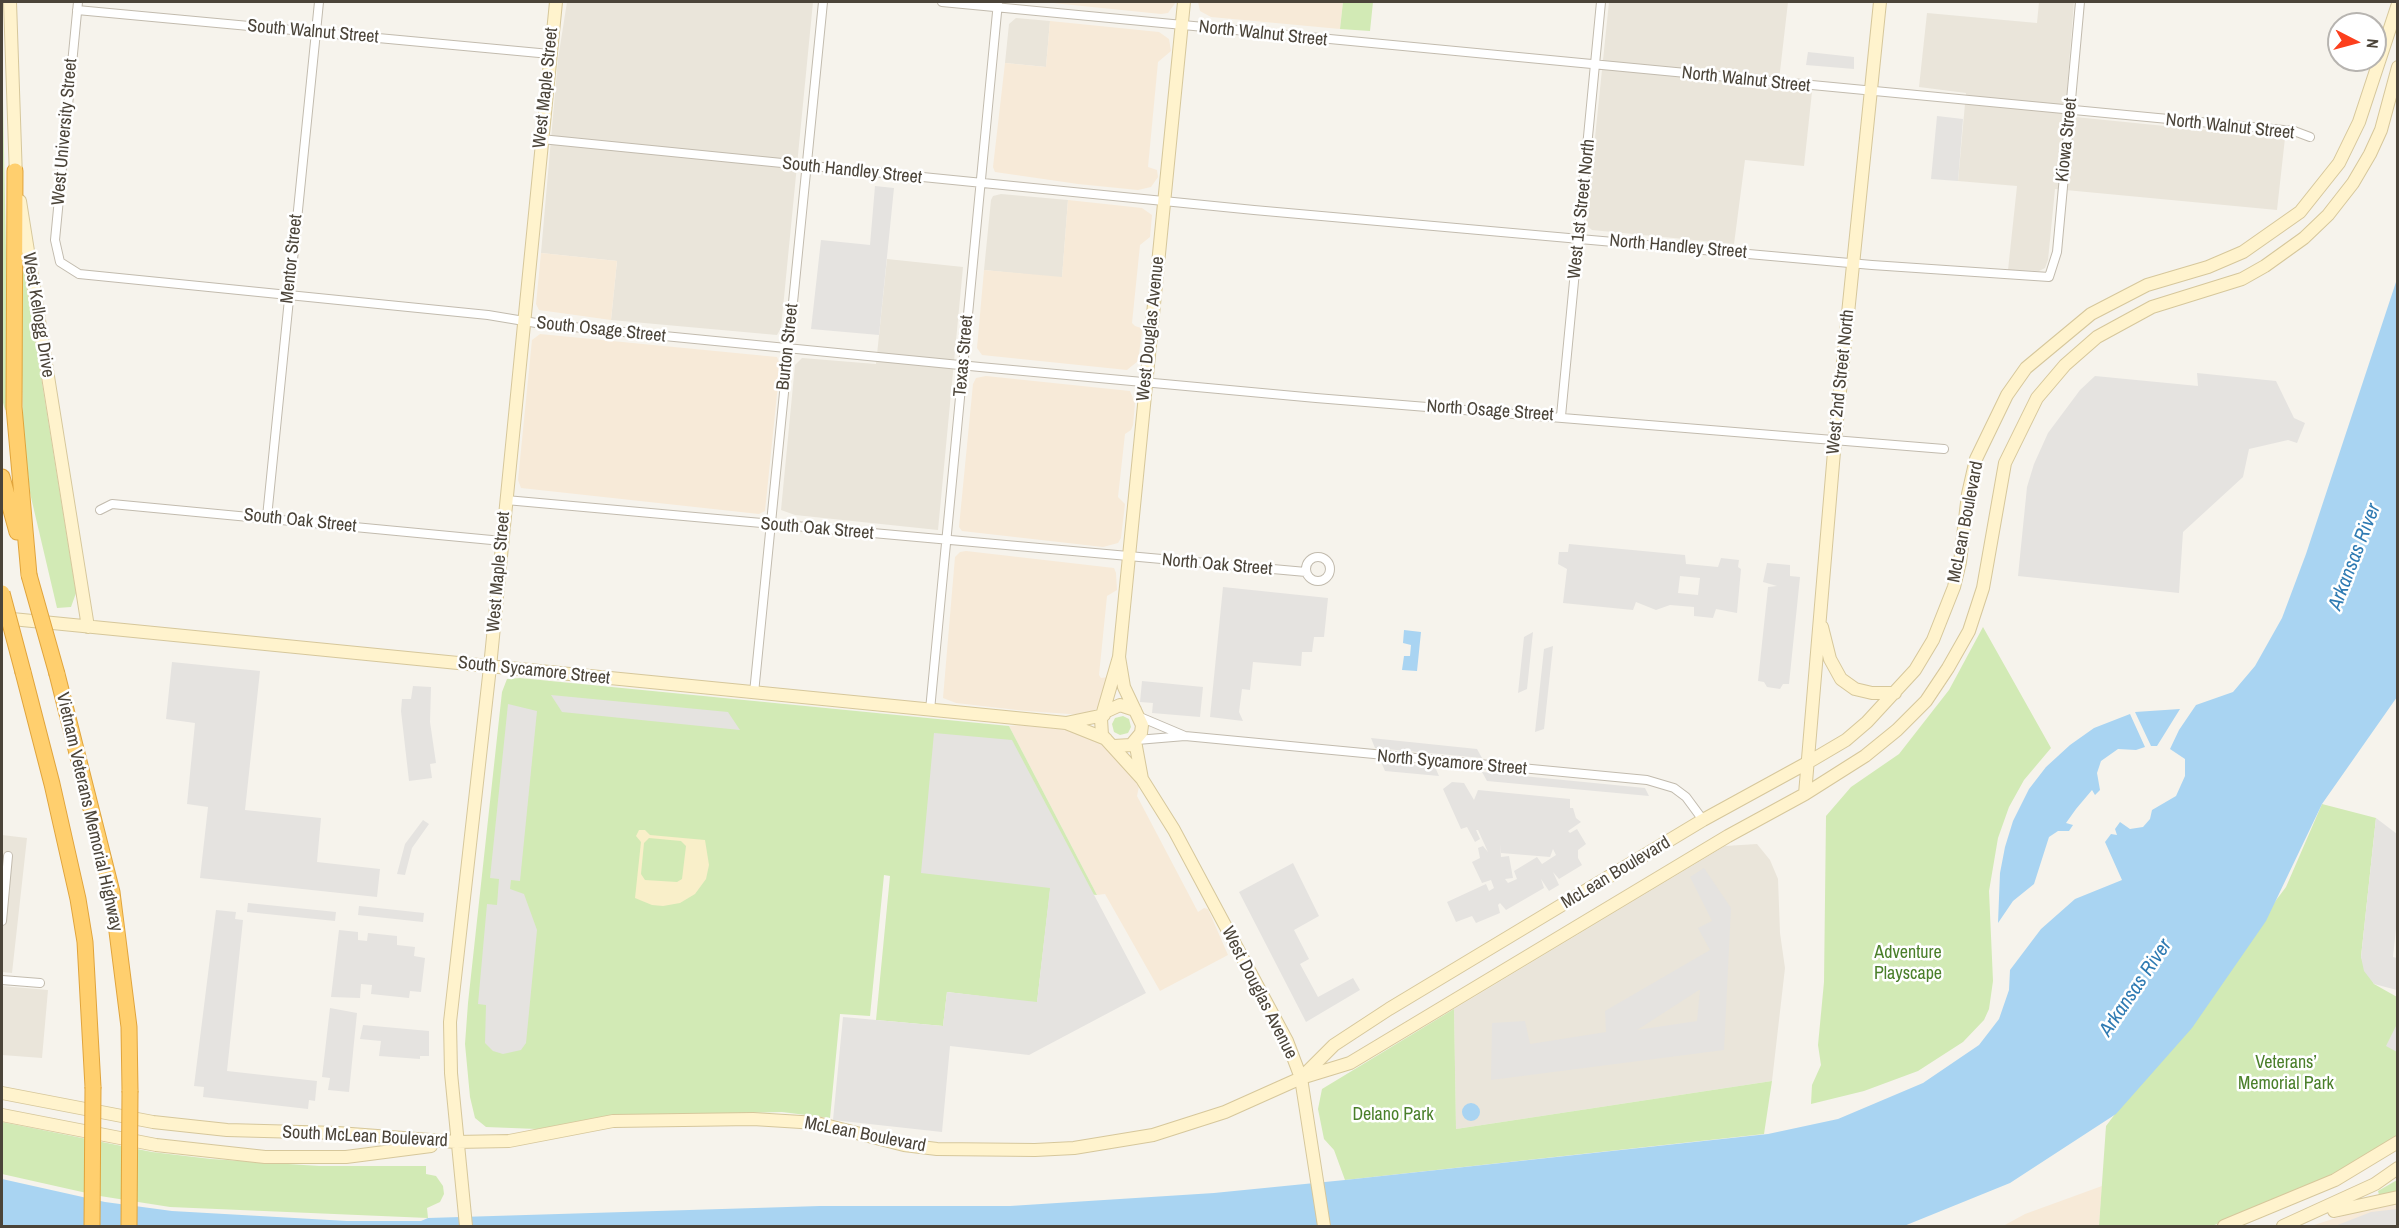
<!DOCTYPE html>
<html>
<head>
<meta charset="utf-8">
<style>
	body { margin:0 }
	#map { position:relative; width:2399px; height:1228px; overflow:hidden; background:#f6f3ec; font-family:"Archivo Narrow",sans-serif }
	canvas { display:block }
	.frame { position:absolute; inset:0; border:3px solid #4b4439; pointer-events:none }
	.north { position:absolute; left:2327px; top:12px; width:60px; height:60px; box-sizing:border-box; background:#fff; border:2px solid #b7b4b0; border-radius:50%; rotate:96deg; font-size:16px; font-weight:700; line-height:24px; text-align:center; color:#4b4439 }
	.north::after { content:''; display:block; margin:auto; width:21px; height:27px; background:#fc3f1d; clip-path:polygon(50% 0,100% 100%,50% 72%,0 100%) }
</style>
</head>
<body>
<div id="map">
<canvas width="2399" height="1228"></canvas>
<div class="frame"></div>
<div class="north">N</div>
</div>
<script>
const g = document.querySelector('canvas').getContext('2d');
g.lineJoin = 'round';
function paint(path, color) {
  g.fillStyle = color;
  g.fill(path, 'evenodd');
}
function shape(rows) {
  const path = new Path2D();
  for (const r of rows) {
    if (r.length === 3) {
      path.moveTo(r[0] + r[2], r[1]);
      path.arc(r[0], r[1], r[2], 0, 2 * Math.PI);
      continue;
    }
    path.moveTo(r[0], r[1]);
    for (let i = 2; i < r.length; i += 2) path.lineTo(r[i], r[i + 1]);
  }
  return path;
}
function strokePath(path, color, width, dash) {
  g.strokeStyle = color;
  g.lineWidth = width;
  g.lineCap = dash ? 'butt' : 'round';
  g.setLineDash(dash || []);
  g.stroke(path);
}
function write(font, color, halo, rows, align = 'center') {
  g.font = font + ' "Archivo Narrow",sans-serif';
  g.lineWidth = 5;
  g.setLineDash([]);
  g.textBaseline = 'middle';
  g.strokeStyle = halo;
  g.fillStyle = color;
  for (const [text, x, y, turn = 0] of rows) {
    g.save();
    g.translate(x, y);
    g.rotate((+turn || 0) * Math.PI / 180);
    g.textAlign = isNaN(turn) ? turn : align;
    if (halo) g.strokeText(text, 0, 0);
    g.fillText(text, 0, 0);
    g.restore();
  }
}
paint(shape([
	[567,2,813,2,781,328,777,335,611,320,617,261,541,253,558,59],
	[1609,2,1788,2,1778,89,1812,92,1804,166,1745,160,1734,244,1592,230,1586,225],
	[2039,2,2074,2,2065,116,2285,138,2277,210,2055,189,2048,260,2045,268,2039,271,2008,270,2017,186,1958,181,1966,93,1919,87,1927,13,2037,23],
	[1016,18,1050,21,1046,67,1005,63,1009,24],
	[1001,194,1068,200,1062,278,984,270,991,200,993,196],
	[887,259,963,267,938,530,795,515,781,510,795,365,802,358,876,364],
	[2,835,27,838,12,973,2,972],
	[1757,844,1770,860,1778,879,1780,933,1785,968,1772,1081,1456,1129,1454,1009,1725,846],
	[2,986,48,990,42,1058,2,1055]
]), '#eae5da');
paint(shape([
	[1043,2,1176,2,1168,13,1161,14],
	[1198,2,1343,2,1340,29,1211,17,1200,11],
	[1050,21,1159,32,1169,39,1171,51,1158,62,1148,167,1157,170,1158,177,1151,187,1138,190,1078,184,995,172,993,167,1005,63,1046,67],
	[1068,200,1142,208,1152,215,1150,237,1140,245,1132,323,1135,326,1141,328,1142,332,1138,361,1127,370,982,355,977,348,984,270,1062,277],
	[541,253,617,261,611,320,539,310,536,304],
	[540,334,777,357,780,365,765,511,759,514,521,488,518,480,532,340],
	[986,376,1130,391,1135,403,1133,425,1131,430,1125,434,1118,497,1125,504,1121,538,1118,543,1103,547,962,531,959,527,973,384,976,378],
	[966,551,1114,568,1116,573,1117,590,1107,596,1099,675,1101,678,1108,677,1098,708,1084,715,1026,711,956,703,943,698,955,557,960,552],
	[1019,725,1069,730,1098,740,1119,757,1139,786,1137,796,1198,912,1204,908,1208,909,1228,955,1160,991,1105,894,1097,895,1009,726],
	[2102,1186,2099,1226,2003,1226,2025,1214],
	[2397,1203,2397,1226,2311,1226,2364,1209]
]), '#f7ead8');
paint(shape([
	[1343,2,1373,2,1370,31,1340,29],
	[2,46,9,409,5,410,2,399],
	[20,271,24,271,76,593,71,607,57,608,30,493,23,425],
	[1983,627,2051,748,2024,780,2009,807,1998,838,1989,891,1993,981,1989,1009,1984,1020,1963,1042,1918,1071,1864,1091,1811,1104,1812,1085,1821,1065,1818,1045,1824,982,1826,816,1851,787,1899,754,1949,690],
	[520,678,1009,726,1097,895,1050,891,1037,1003,947,992,943,1026,876,1020,890,876,884,875,870,1016,840,1014,830,1118,782,1112,612,1116,537,1129,486,1127,475,1118,470,1097,465,1044,468,1003,502,692,507,679],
	[1123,716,1129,719,1131,727,1128,733,1120,735,1114,732,1112,724,1115,718],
	[2322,804,2376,818,2361,957,2374,984,2397,997,2397,1136,2367,1156,2313,1184,2212,1226,2099,1226,2106,1126,2286,887],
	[1454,1009,1456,1129,1772,1081,1764,1134,1345,1180,1334,1150,1324,1139,1318,1109,1322,1089],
	[2,1122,152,1152,211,1159,319,1166,426,1166,426,1174,436,1176,443,1186,444,1194,440,1202,427,1208,428,1218,170,1207,100,1196,2,1174],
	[2397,1180,2397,1193,2379,1195,2378,1191]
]), '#d2eab5');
paint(shape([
	[639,830,645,830,650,835,705,840,709,865,706,879,695,894,680,903,663,906,652,905,635,898,641,842,636,836],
	[649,838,681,841,686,846,682,879,677,882,645,880,641,874,644,843]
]), '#f9efc9');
paint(shape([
	[1808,52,1854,57,1854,69,1806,65],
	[1937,116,1963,119,1958,181,1931,179],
	[875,186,894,188,879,335,811,329,821,240,870,245],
	[2197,373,2276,381,2294,418,2305,423,2297,443,2288,440,2249,449,2243,477,2183,532,2179,593,2018,576,2027,487,2034,464,2048,433,2080,390,2095,376,2198,386],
	[1569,544,1685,555,1686,564,1718,567,1721,558,1739,560,1738,567,1741,569,1737,613,1716,609,1713,618,1694,616,1694,607,1670,605,1656,610,1636,602,1633,610,1563,603,1567,569,1558,564,1559,552,1568,552],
	[1680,576,1700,578,1698,595,1678,593],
	[1767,563,1790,565,1790,576,1800,577,1789,684,1783,684,1780,689,1767,687,1764,682,1758,681,1768,587,1777,586,1763,582],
	[1223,587,1328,598,1324,637,1314,637,1312,652,1302,652,1301,666,1253,662,1250,690,1242,689,1239,712,1243,721,1210,717],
	[1533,632,1527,689,1518,693,1524,637],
	[1553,646,1544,729,1535,732,1544,649],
	[172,662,260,671,245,810,321,818,317,862,380,869,377,897,200,878,208,807,187,804,195,723,166,719],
	[1142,681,1203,687,1200,717,1152,713,1153,703,1140,702],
	[413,686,431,687,430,722,436,763,430,764,432,778,409,781,401,711,402,699,411,699],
	[551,695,728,712,740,730,562,712],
	[508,704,537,711,520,881,511,880,510,889,524,894,537,930,526,1043,521,1050,503,1054,493,1051,485,1043,486,1005,478,1004,487,904,497,905,499,879,490,878],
	[934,733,1012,740,1146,993,1029,1055,950,1046,942,1132,833,1120,843,1017,943,1026,947,992,1037,1002,1050,888,921,873],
	[1371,738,1477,749,1482,758,1375,748],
	[1381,762,1435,767,1439,776,1385,771],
	[1482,772,1645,788,1649,796,1487,781],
	[1452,782,1464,783,1474,800,1478,790,1570,799,1570,808,1573,808,1576,818,1581,822,1568,831,1570,833,1577,829,1586,844,1578,850,1578,858,1582,865,1559,879,1553,872,1559,885,1549,891,1541,879,1544,888,1506,910,1500,903,1498,905,1500,913,1476,923,1472,916,1456,922,1447,902,1486,884,1489,891,1494,888,1491,880,1482,883,1472,862,1480,858,1478,848,1483,846,1488,852,1478,830,1476,830,1480,839,1475,842,1467,827,1461,829,1443,789],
	[1500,844,1501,853,1550,857,1553,849,1556,855,1542,864,1537,857,1514,871,1517,879,1508,883,1505,879,1513,878,1509,856,1501,857],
	[2376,818,2397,834,2398,910,2393,957,2397,958,2397,990,2374,984,2364,971,2361,957],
	[423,820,429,824,412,848,405,875,397,874,405,844],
	[1293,863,1319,916,1294,930,1309,959,1300,964,1318,997,1353,978,1360,990,1306,1022,1239,892],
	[1704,868,1731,908,1724,1050,1491,1080,1492,1023,1525,1021,1530,1044,1606,1032,1605,1011,1710,950,1698,928,1712,921,1690,877],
	[1700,990,1697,1021,1637,1030,1699,990],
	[248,903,336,912,335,921,247,912],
	[359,906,424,913,423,922,358,915],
	[216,910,236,912,235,919,243,920,227,1071,317,1081,315,1101,309,1100,308,1109,203,1097,204,1087,194,1086],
	[339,930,358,932,358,940,367,941,368,933,397,936,397,945,415,947,414,956,425,958,421,992,410,991,409,998,371,994,372,985,361,984,360,998,331,997],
	[330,1008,357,1013,349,1092,328,1090,330,1078,322,1077],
	[2397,1024,2397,1052,2386,1046],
	[363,1025,429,1031,429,1056,420,1056,420,1059,379,1056,381,1041,360,1039],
	[2397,1209,2397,1226,2335,1226,2371,1212]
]), '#e5e3e0');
paint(shape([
	[2397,279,2397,697,2322,804,2266,921,2192,1028,2116,1114,2010,1183,1904,1226,2,1226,2,1179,105,1202,172,1211,347,1221,421,1221,428,1218,820,1206,1010,1206,1214,1193,1345,1180,1768,1134,1838,1119,1923,1083,1979,1045,1999,1019,2009,990,2010,970,2041,929,2075,899,2122,880,2105,842,2111,834,2117,835,2115,829,2120,822,2130,829,2143,827,2150,819,2152,810,2176,796,2185,776,2185,759,2170,749,2179,730,2196,705,2233,692,2255,666,2282,618,2306,554],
	[1404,630,1421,632,1417,671,1402,670,1404,656,1410,656,1411,645,1403,643],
	[2180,709,2157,746,2151,746,2135,712],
	[2130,714,2145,747,2136,750,2118,749,2101,761,2097,773,2100,790,2095,795,2092,790,2076,809,2066,823,2073,825,2069,831,2058,831,2049,837,2034,884,2013,901,1998,923,2000,873,2005,847,2013,821,2029,789,2046,767,2070,745,2094,728],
	[1471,1112,9]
]), '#a9d4f2');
const street = shape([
	[78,2,55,240,60,262,79,274,488,315,542,324,980,367,1316,398,1944,449],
	[942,2,2294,131,2310,137],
	[77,10,550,54],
	[541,139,1254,210,1872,265,2049,277,2057,252,2080,2],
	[1561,416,1601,2],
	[506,500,1306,572],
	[100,510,112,504,502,541],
	[267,517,319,2],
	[1318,569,12],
	[754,693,823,2],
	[930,710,998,2],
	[1140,717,1185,736],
	[1137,740,1185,736,1647,780,1674,788,1686,797,1703,820],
	[2,921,8,856],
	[2,980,40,983]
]);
const secondary = shape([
	[10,2,16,178],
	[20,201,88,627],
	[2,618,1066,723,1106,739],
	[1822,627,1830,659,1841,679,1855,689,1872,693,1895,693],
	[1119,657,1101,719,1102,735,1142,779,1174,830,1287,1041,1301,1078,1324,1226],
	[1105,712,1120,705,1135,710],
	[1066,723,1104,715],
	[1135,741,1142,779],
	[1114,746,1131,745,1141,733,1142,725,1124,687,1119,657,1184,2],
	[1805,794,1835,440,1880,2],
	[1304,1075,1334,1045,1389,1009,1703,820,1807,763,1846,740,1867,722,1915,670,1933,640,1954,587,1960,562,1968,494,1976,459,2007,395,2026,368,2091,314,2147,285,2208,267,2243,252,2300,212,2339,163,2359,122,2398,4],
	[2,1093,153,1122,227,1130,338,1133,456,1142,509,1141,613,1121,753,1119,817,1123,904,1145,937,1149,1035,1150,1074,1148,1153,1135,1225,1112,1301,1078,1350,1063,1728,836,1805,794,1865,756,1897,730,1926,701,1948,668,1969,631,1983,588,2005,463,2037,398,2065,365,2097,337,2152,307,2242,279,2265,266,2304,238,2328,215,2353,183,2370,154,2381,130,2398,67],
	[2,1115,156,1145,265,1157,346,1157,431,1146],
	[2334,1211,2398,1197],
	[466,1226,451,1073,450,1022,490,667,556,2],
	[2224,1226,2335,1180,2398,1142],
	[2283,1226,2375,1184,2398,1168]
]);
const highway = shape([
	[15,171,14,407,29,575],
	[2,477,17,532],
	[23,672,52,784,78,899,85,942,93,1087],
	[57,674,112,892,129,1027,130,1091]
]);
strokePath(street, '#c2bbae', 10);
strokePath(secondary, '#d6c79b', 14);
strokePath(highway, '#e0a43c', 17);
strokePath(street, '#fff', 8);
strokePath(secondary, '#fff3cd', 12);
strokePath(highway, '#ffcf6e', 15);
const highwayBridge = shape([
	[29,575,57,674],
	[2,593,23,672],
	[92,1226,93,1087],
	[129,1226,130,1091]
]);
strokePath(highwayBridge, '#e0a43c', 17, []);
strokePath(highwayBridge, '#ffcf6e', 15);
write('18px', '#4b4439', '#fff', [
	["South Walnut Street",313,32,5],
	["North Walnut Street",1263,34,6],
	["North Walnut Street",1746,80,6],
	["West Maple Street",546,88,-84],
	["North Walnut Street",2230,127,6],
	["West University Street",65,132,-85],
	["Kiowa Street",2067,140,-84],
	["South Handley Street",852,171,6],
	["West 1st Street North",1582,209,-84],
	["North Handley Street",1678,247,5],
	["Mentor Street",292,259,-84],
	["West Kellogg Drive",38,315,81],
	["West Douglas Avenue",1151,329,-84],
	["South Osage Street",601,330,6],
	["Burton Street",788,347,-84],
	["Texas Street",964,356,-85],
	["West 2nd Street North",1841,382,-84],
	["North Osage Street",1490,411,4],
	["South Oak Street",300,521,6],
	["McLean Boulevard",1966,522,-79],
	["South Oak Street",817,529,5],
	["North Oak Street",1217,565,5],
	["West Maple Street",499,572,-85],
	["South Sycamore Street",534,671,6],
	["North Sycamore Street",1452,763,5],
	["Vietnam Veterans Memorial Highway",89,812,77],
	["McLean Boulevard",1616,873,-31],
	["West Douglas Avenue",1259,993,63],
	["McLean Boulevard",865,1135,11],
	["South McLean Boulevard",365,1137,3]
]);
write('18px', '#4a7f2a', '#fff', [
	["Adventure",1908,953],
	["Playscape",1908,974],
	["Veterans’",2286,1063],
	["Memorial Park",2286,1084],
	["Delano Park",1393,1115]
]);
write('italic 20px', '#2e7ab2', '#fff', [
	["Arkansas River",2355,557,-69],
	["Arkansas River",2136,988,-56]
]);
</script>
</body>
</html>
